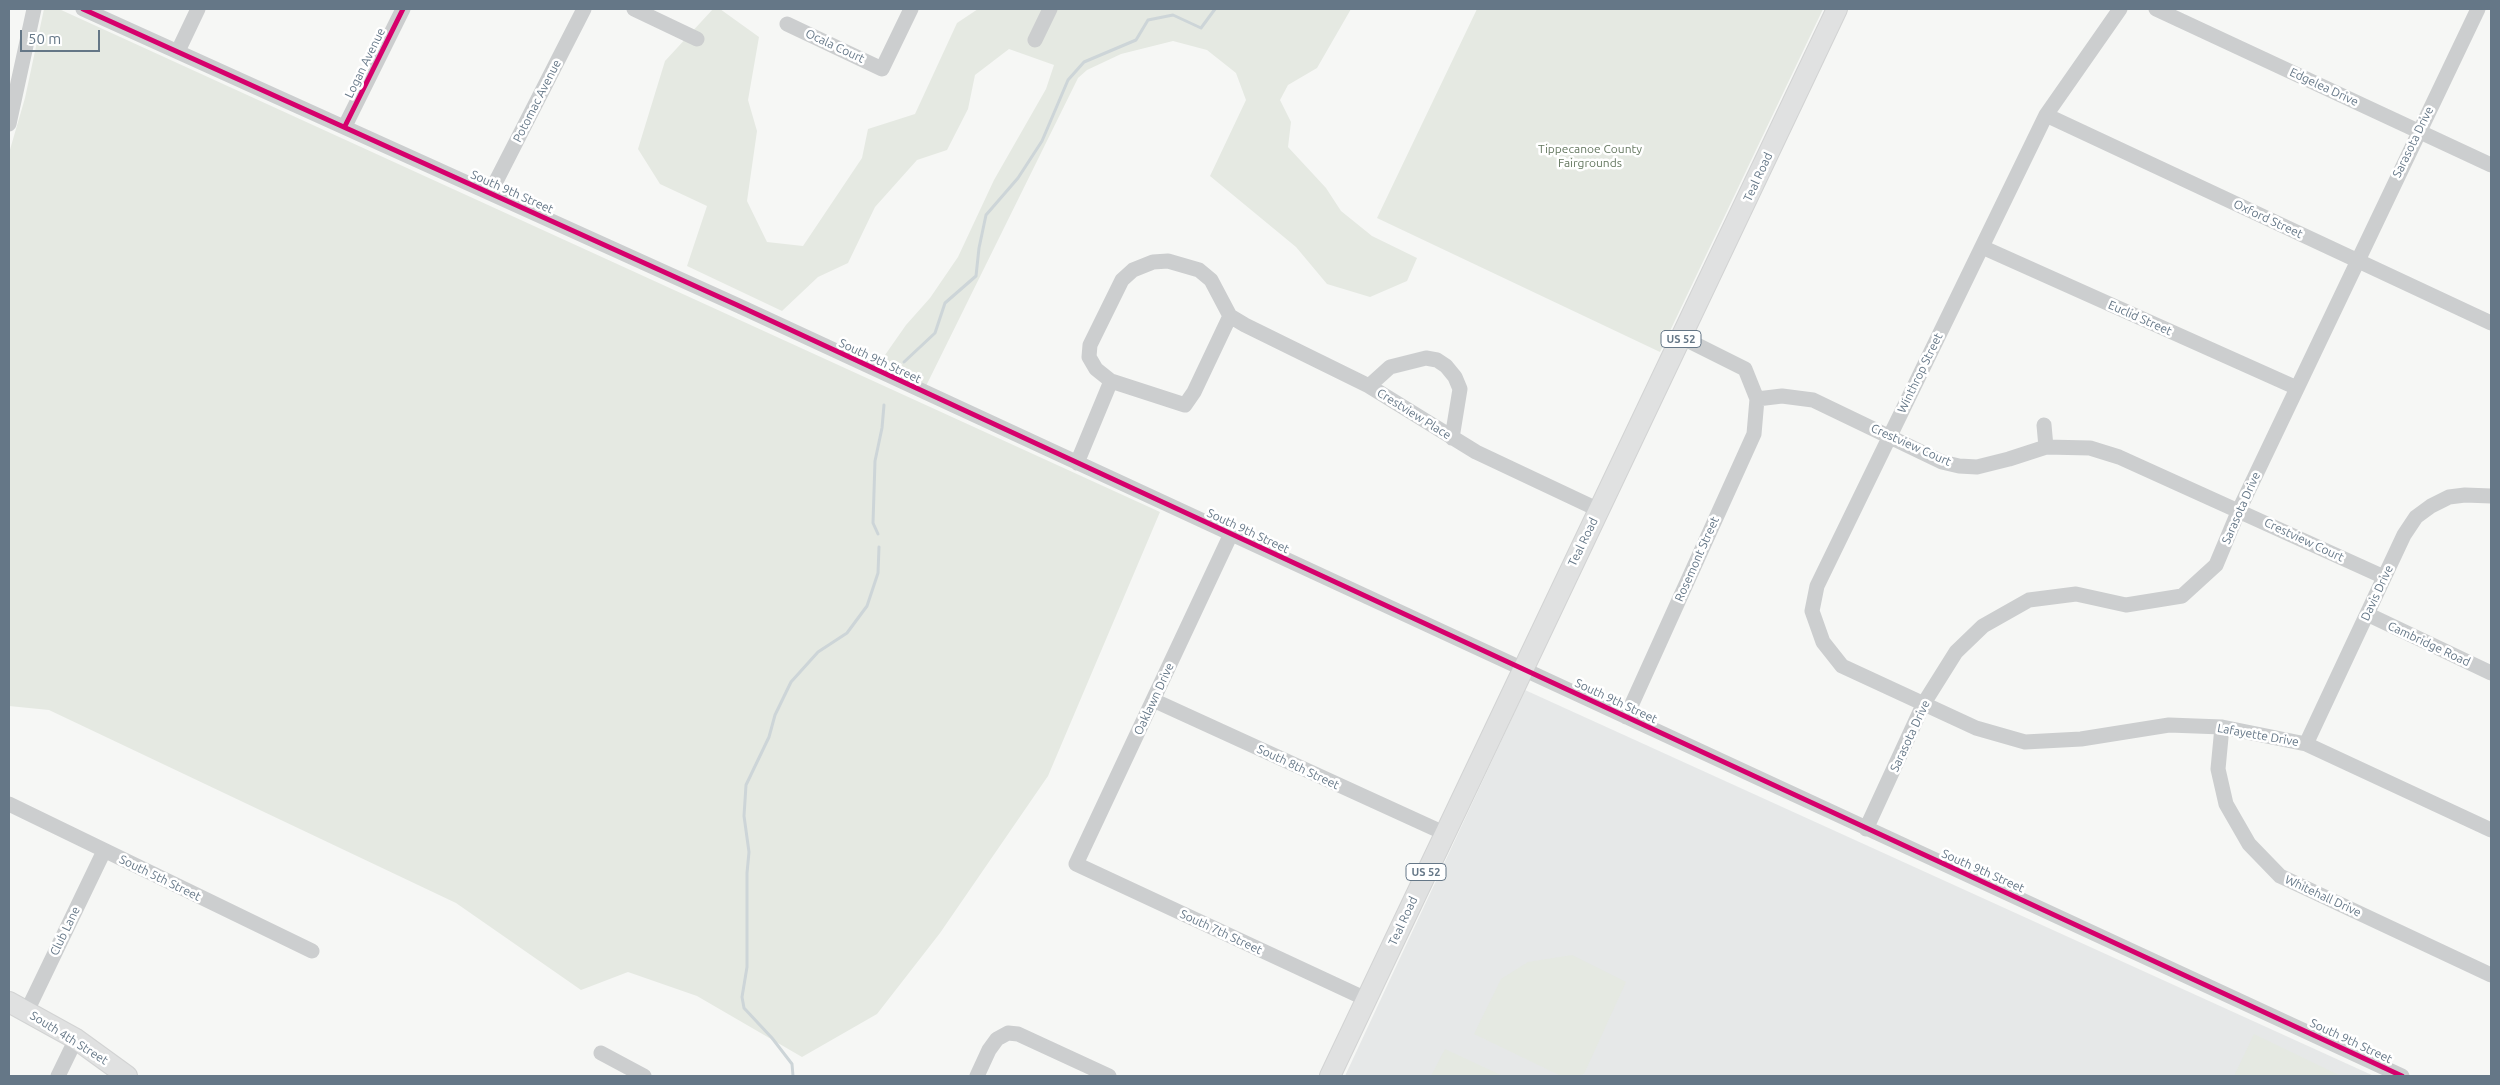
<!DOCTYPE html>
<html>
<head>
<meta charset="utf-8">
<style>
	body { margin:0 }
	#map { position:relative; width:2500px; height:1085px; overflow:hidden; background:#f6f7f5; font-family:Ubuntu,sans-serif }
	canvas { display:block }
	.frame { position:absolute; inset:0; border:10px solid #657787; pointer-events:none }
	.scale { position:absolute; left:20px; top:30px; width:80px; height:22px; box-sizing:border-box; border:2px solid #657787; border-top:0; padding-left:6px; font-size:15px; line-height:18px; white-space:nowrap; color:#657787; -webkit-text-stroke:4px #fff; paint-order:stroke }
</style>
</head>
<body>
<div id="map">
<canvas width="2500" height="1085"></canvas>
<div class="frame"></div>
<div class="scale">50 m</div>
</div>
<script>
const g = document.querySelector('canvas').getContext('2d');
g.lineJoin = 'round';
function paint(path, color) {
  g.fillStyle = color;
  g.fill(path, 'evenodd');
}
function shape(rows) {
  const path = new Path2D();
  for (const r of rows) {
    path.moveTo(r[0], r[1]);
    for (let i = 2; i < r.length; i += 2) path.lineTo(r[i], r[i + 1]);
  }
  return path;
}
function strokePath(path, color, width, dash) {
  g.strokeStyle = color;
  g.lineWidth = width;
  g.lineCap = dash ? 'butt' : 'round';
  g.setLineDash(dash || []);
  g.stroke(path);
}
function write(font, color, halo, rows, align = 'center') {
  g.font = font + ' Ubuntu,sans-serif';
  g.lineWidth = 5;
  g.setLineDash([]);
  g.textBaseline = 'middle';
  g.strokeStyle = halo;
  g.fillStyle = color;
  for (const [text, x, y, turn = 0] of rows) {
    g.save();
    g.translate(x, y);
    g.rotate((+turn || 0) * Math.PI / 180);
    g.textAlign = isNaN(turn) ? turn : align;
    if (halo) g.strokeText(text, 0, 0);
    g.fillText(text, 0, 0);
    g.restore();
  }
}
paint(shape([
	[1525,690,2374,1076,1345,1076]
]), '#e6e8e8');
paint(shape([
	[44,9,59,9,1160,512,1048,776,940,933,877,1014,802,1057,697,996,628,972,581,990,456,903,49,710,9,706,9,153,25,98],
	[713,9,720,9,759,37,748,100,757,131,747,201,767,242,803,246,862,158,868,129,915,114,957,23,978,9,1351,9,1317,68,1288,85,1280,100,1291,122,1288,147,1326,188,1341,211,1372,236,1417,258,1407,281,1370,297,1327,284,1296,247,1210,176,1246,100,1236,73,1207,50,1173,41,1121,54,1087,70,1078,78,926,386,878,365,906,325,930,298,958,257,994,180,1046,89,1054,65,1009,49,975,75,968,109,947,150,917,160,875,207,848,263,818,277,782,311,687,266,707,206,660,184,638,149,665,61],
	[1477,9,1823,9,1660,352,1377,218],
	[1572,955,1626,982,1584,1074,1576,1076,1561,1076,1474,1034,1501,979,1528,962],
	[2254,1034,2341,1076,2234,1076],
	[1445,1049,1503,1076,1431,1076]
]), '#e5e9e2');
strokePath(shape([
	[904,362,935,333,945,303,976,276,979,248,986,215,1018,178,1042,141,1068,80,1084,62,1136,40,1148,20,1173,15,1201,28,1215,9],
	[878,534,873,523,875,461,882,428,884,405],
	[793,1076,792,1064,772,1038,744,1008,742,997,747,967,747,873,749,852,744,816,746,785,769,737,775,715,791,682,818,652,847,633,867,606,878,573,879,547]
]), '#cdd5d8', 3);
const major = shape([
	[9,1002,76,1039,127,1076],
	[1330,1076,1837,9]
]);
strokePath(major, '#d2d3d3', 22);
strokePath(shape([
	[83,9,737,305,2402,1076],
	[634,9,697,39],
	[2120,9,2046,115,1817,586,1812,611,1823,642,1842,666,1976,728,2025,742,2081,739,2169,725,2222,727,2306,744,2491,830],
	[2156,9,2491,165],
	[787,24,882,69,911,9],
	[1035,40,1050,9],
	[178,51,198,9],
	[2046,115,2491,323],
	[9,124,34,9],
	[345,126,403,9],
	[490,193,584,9],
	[1982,247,2297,388],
	[1681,337,1745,369,1757,399,1782,396,1813,400,1942,462,1959,466,1977,467,2009,459,2046,447,2090,448,2119,457,2384,577],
	[1111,381,1185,405,1194,392,1230,316],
	[1369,386,1390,367,1426,358,1437,360,1446,366,1455,377,1460,389,1452,438],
	[2044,425,2046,447],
	[1077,463,1111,381,1096,369,1089,357,1090,345,1122,280,1133,270,1153,262,1168,261,1199,270,1211,280,1230,316,1245,325,1369,386,1476,452,1599,510],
	[1231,534,1076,864,1366,999],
	[2367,614,2491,673],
	[1153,700,1444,833],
	[1626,717,1754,434,1757,399],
	[2222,727,2218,769,2226,804,2249,844,2280,876,2491,975],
	[2306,744,2404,535,2416,517,2431,506,2449,497,2465,495,2491,496],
	[9,804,312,951],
	[1866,829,1924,703,1956,652,1983,626,2029,600,2076,594,2126,605,2182,596,2216,565,2239,510,2478,9],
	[27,1011,104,851],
	[601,1053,644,1076],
	[58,1076,76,1039],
	[977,1076,989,1050,997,1039,1008,1033,1018,1034,1109,1076]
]), '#cccecf', 15);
strokePath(major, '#e0e1e1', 20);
strokePath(shape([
	[83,9,737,305,2402,1076],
	[345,126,403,9]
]), '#d6006c', 5);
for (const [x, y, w] of [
	[1681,339,40],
	[1426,872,40]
]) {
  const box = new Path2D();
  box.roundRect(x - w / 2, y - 8.5, w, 17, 4);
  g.fillStyle = '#fff';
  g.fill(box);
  strokePath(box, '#657787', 1);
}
write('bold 11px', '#657787', null, [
	["US 52",1681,339],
	["US 52",1426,872]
]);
write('12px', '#657787', '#fff', [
	["Ocala Court",835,46,25],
	["Logan Avenue",365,63,-64],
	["Edgelea Drive",2324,87,25],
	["Potomac Avenue",537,101,-63],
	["Sarasota Drive",2413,142,-64],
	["Teal Road",1758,177,-65],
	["South 9th Street",512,192,24],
	["Oxford Street",2268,219,25],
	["Euclid Street",2140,318,24],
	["South 9th Street",880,361,25],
	["Winthrop Street",1920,373,-64],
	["Crestview Place",1414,414,32],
	["Crestview Court",1911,445,24],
	["Sarasota Drive",2241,508,-66],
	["South 9th Street",1248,531,25],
	["Crestview Court",2304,540,25],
	["Teal Road",1583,542,-64],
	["Rosemont Street",1697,559,-66],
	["Davis Drive",2377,593,-65],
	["Cambridge Road",2429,644,25],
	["Oaklawn Drive",1154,699,-65],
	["South 9th Street",1616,701,25],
	["Lafayette Drive",2258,735,10],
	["Sarasota Drive",1910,736,-65],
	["South 8th Street",1298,767,25],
	["South 9th Street",1983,871,24],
	["South 5th Street",160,878,26],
	["Whitehall Drive",2323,896,25],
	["Teal Road",1403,921,-65],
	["Club Lane",65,931,-64],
	["South 7th Street",1221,932,25],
	["South 4th Street",69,1038,32],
	["South 9th Street",2351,1041,25]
]);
write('12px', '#657860', '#fff', [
	["Tippecanoe County",1590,149],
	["Fairgrounds",1590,163]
]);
</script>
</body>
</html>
